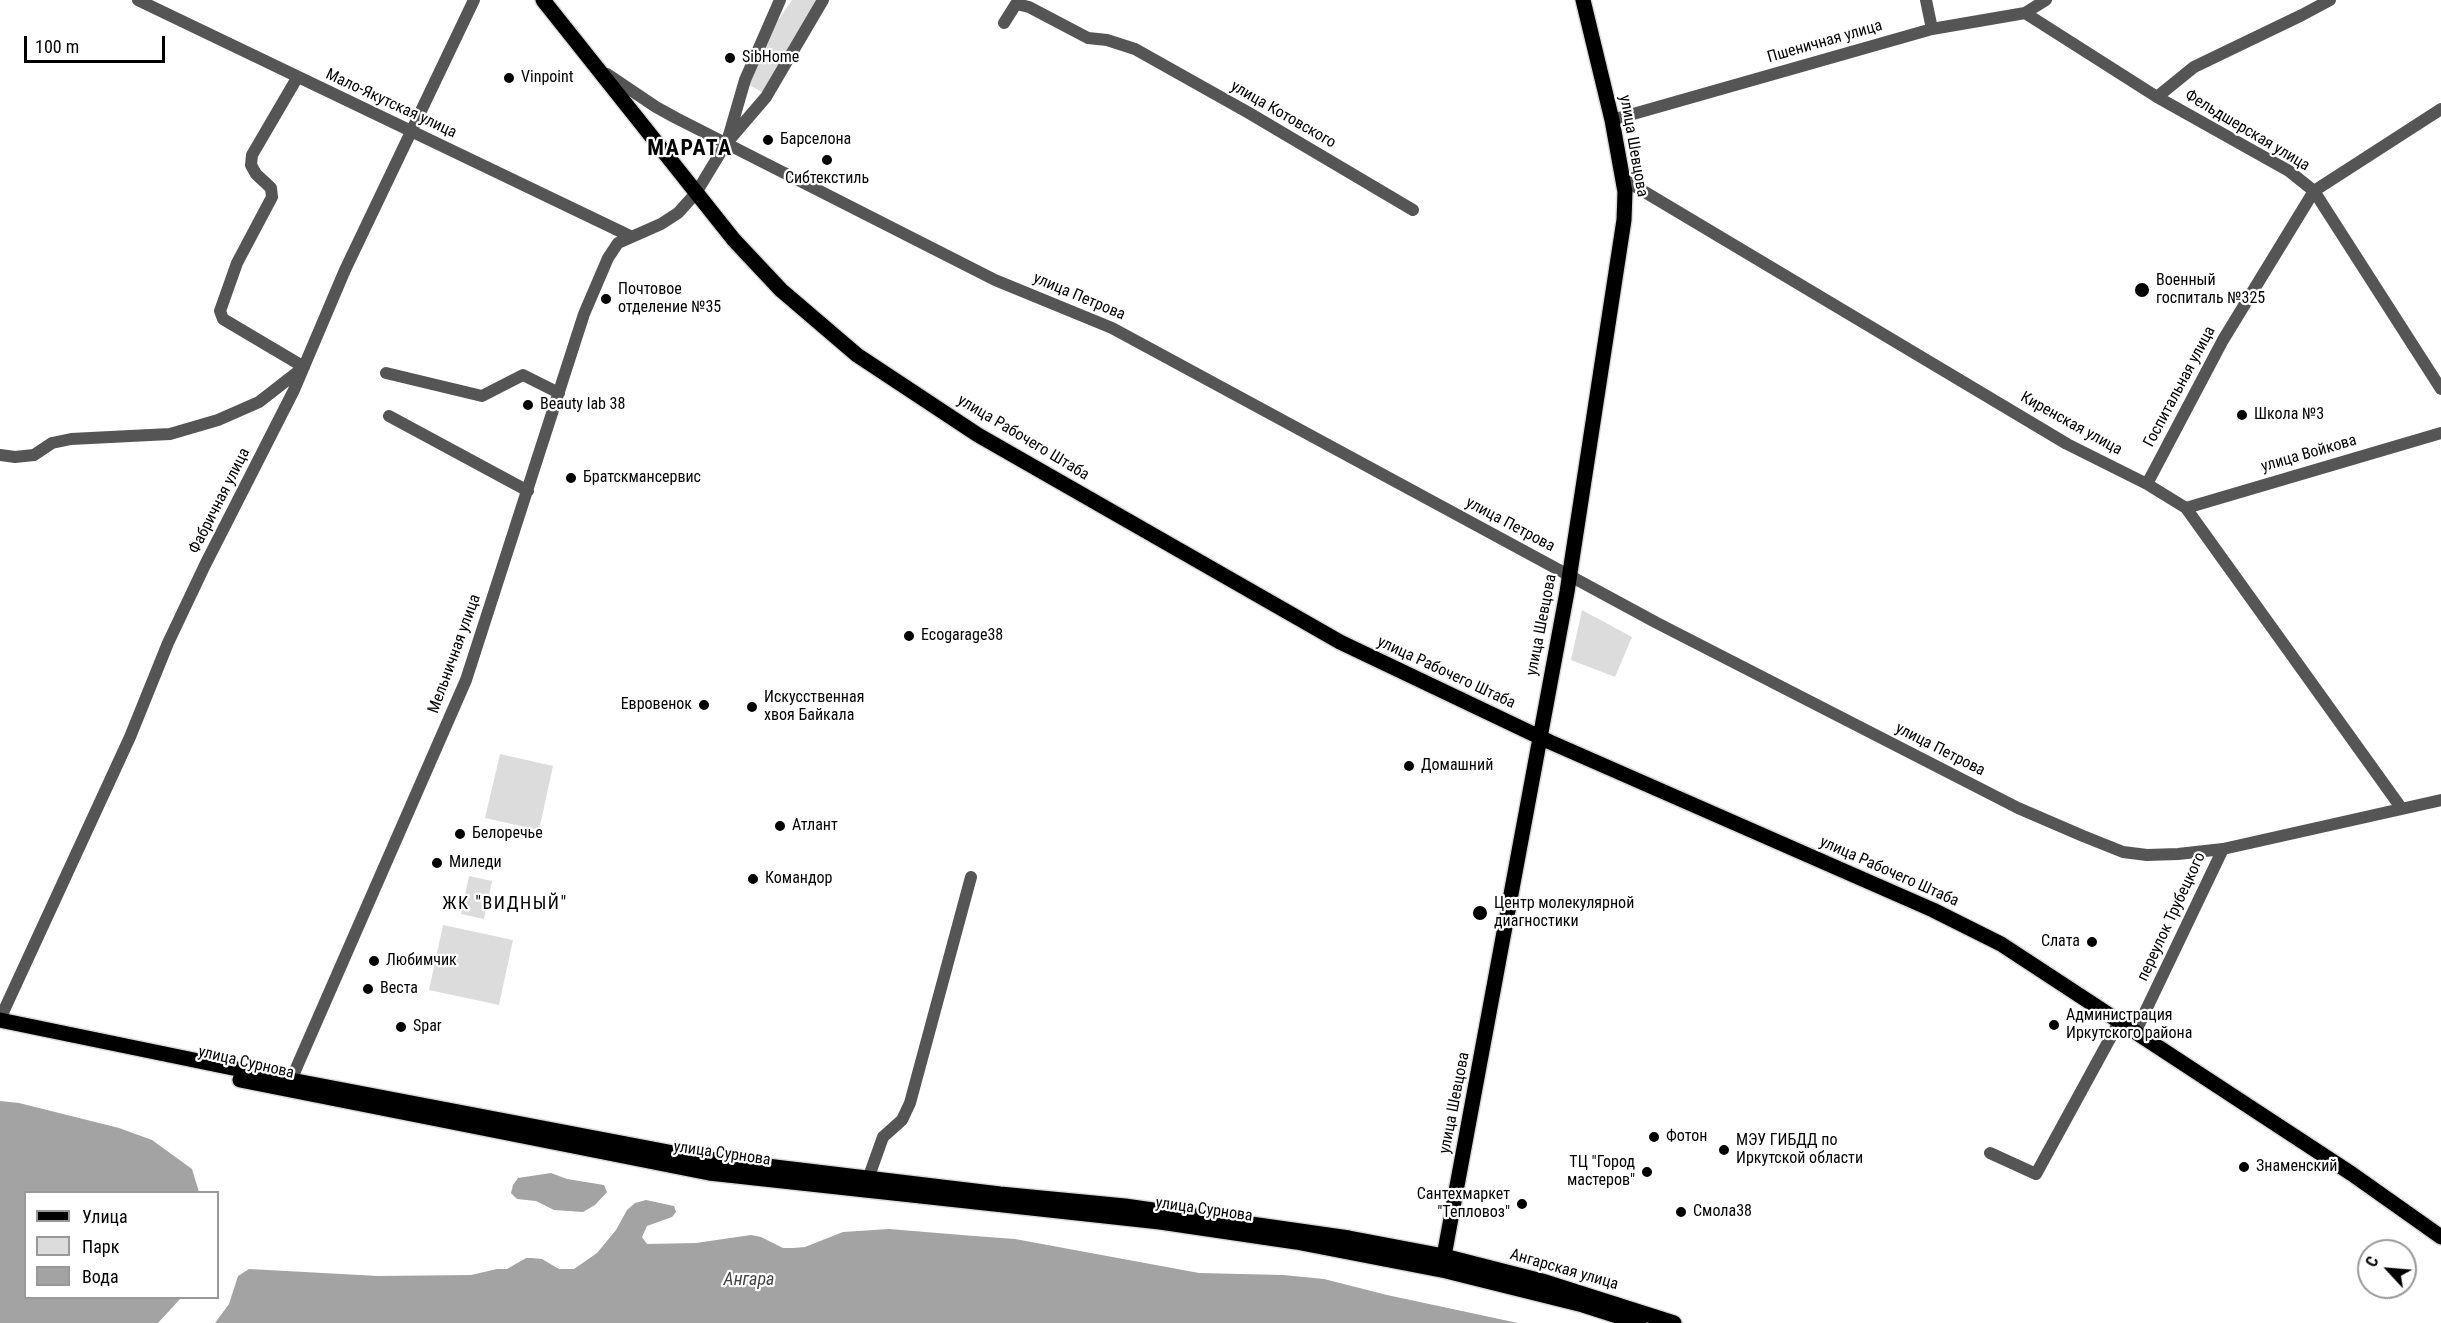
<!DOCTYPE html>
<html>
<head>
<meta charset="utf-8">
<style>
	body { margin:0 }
	#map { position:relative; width:2441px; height:1323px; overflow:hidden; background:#fff; font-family:"Roboto Condensed",sans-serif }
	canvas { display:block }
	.legend { position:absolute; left:24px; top:1191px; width:195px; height:108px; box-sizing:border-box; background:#fff; border:2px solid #999; margin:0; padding:8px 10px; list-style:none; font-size:18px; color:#000 }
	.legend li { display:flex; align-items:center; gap:12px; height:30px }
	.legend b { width:30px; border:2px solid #999 }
	.north { position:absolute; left:2357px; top:1239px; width:60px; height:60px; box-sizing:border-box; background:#fff; border:2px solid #999; border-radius:50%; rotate:296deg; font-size:16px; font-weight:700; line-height:24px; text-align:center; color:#000 }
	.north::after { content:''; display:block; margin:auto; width:21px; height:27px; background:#000; clip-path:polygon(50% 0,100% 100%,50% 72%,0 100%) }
	.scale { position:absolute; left:24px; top:36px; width:141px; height:27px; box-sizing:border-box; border:3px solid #000; border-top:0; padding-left:8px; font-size:18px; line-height:21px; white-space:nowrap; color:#000; -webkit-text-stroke:4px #fff; paint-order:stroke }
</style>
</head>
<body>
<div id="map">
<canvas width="2441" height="1323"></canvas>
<ul class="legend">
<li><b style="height:8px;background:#000"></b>Улица</li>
<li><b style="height:16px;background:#dcdcdc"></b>Парк</li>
<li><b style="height:16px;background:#a3a3a3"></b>Вода</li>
</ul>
<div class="north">С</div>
<div class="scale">100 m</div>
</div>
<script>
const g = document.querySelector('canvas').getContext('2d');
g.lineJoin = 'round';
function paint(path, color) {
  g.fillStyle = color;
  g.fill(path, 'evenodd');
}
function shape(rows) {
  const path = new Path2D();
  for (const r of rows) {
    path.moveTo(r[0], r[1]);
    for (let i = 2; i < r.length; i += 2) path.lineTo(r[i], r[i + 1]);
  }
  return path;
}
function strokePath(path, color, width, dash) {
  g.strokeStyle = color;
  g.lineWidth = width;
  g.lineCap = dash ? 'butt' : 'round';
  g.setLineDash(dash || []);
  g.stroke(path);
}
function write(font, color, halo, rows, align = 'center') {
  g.font = font + ' "Roboto Condensed",sans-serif';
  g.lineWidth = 4.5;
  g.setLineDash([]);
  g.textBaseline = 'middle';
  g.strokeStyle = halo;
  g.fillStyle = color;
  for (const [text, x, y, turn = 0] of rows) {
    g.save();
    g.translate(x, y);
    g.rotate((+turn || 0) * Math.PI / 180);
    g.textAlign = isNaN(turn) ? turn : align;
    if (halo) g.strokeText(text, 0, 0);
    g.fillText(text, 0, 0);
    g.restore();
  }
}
paint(shape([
	[792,0,816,0,762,92,749,85,768,35],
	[1582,610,1632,637,1615,677,1571,660],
	[500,754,553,766,539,830,485,818],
	[469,876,492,881,484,919,461,914],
	[443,925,513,940,499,1005,429,990]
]), '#dcdcdc');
paint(shape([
	[0,1101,19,1103,119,1128,152,1140,192,1169,199,1192,26,1192,26,1298,181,1298,158,1323,0,1323],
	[551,1173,567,1179,604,1185,607,1192,595,1205,583,1212,554,1210,536,1201,517,1199,511,1193,513,1185,518,1178],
	[646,1200,674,1206,676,1212,672,1217,647,1226,642,1237,647,1244,696,1243,751,1235,761,1237,783,1248,793,1248,805,1247,843,1232,889,1229,974,1236,1015,1239,1199,1273,1283,1275,1324,1279,1387,1295,1518,1323,215,1323,229,1304,238,1276,249,1269,378,1276,471,1275,497,1269,507,1269,526,1258,532,1258,542,1259,559,1269,574,1269,597,1253,616,1230,627,1210,635,1203]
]), '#a3a3a3');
const major = shape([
	[543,0,734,240,781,290,857,355,978,435,1340,642,1550,742,1933,910,2001,944,2352,1174,2441,1237],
	[0,1020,291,1080,700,1158,1000,1194,1125,1206,1349,1238,1444,1256,1542,1281,1674,1323],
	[240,1080,709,1173,1160,1222,1296,1242,1446,1271,1583,1305,1639,1323],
	[1444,1256,1567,592,1624,220,1625,192,1612,120,1583,0]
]);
strokePath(major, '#dbdbdb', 18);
strokePath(shape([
	[138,0,630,236],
	[1926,0,1932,29],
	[2025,13,2157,97,2289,171,2314,191,2441,389],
	[1004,23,1016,4,1029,7,1088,38,1107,40,1135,49,1249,113,1413,210],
	[607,74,656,107,676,118,995,280,1112,328,1657,623,2018,808,2083,836,2123,852,2147,855,2178,854,2223,849,2441,800],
	[2157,97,2194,67,2302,15,2330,0],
	[1612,120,1932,29,2025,13,2046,0],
	[730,139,766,97,823,0],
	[1623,179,2067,444,2147,484,2186,508,2402,809],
	[386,373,482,396,523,375,559,393],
	[389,416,528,491],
	[0,455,15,457,34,455,52,443,71,439,170,434,218,420,259,402,304,367,223,319,220,311,237,263,272,197,271,188,256,174,251,165,252,155,297,78],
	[2147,484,2223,340,2314,191,2441,109],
	[2186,508,2441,433],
	[0,1019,130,737,168,643,205,565,294,390,345,270,474,0],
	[2135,1033,2223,849],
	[291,1080,466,680,584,314,608,258,618,243,661,224,678,213,696,193,727,142,745,80,780,0],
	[1990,1153,2036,1174,2119,1022],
	[868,1179,883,1137,902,1120,910,1103,971,877]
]), '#555', 12);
strokePath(major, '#000', 15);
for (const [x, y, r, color] of [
	[730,58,6,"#000"],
	[509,78,6,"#000"],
	[768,140,6,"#000"],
	[827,160,6,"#000"],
	[2142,290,8,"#000"],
	[606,299,6,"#000"],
	[528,405,6,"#000"],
	[2242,415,6,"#000"],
	[571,478,6,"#000"],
	[909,636,6,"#000"],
	[704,705,6,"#000"],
	[752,707,6,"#000"],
	[1409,766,6,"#000"],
	[780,826,6,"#000"],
	[460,834,6,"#000"],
	[437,863,6,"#000"],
	[753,879,6,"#000"],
	[1480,913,8,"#000"],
	[2092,942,6,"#000"],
	[374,961,6,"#000"],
	[368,989,6,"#000"],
	[2054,1025,6,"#000"],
	[401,1027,6,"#000"],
	[1654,1137,6,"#000"],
	[1724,1150,6,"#000"],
	[2244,1167,6,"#000"],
	[1647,1172,6,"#000"],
	[1522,1204,6,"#000"],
	[1681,1212,6,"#000"]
]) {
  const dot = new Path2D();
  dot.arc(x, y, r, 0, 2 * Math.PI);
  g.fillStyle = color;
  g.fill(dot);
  strokePath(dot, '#fff', 2);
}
write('16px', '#000', '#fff', [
	["Пшеничная улица",1825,42,-16],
	["Мало-Якутская улица",391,104,25],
	["улица Котовского",1283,115,30],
	["Фельдшерская улица",2247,131,31],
	["улица Шевцова",1633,146,80],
	["улица Петрова",1079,297,23],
	["Госпитальная улица",2180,387,-62],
	["Киренская улица",2071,424,29],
	["улица Рабочего Штаба",1023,438,31],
	["улица Войкова",2309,454,-16],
	["Фабричная улица",220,501,-63],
	["улица Петрова",1510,525,28],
	["улица Шевцова",1542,625,-79],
	["Мельничная улица",455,654,-70],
	["улица Рабочего Штаба",1446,673,25],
	["улица Петрова",1940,750,27],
	["улица Рабочего Штаба",1889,872,24],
	["переулок Трубецкого",2172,917,-65],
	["улица Сурнова",246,1063,13],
	["улица Шевцова",1455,1103,-79],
	["улица Сурнова",722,1154,8],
	["улица Сурнова",1204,1210,8],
	["Ангарская улица",1564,1270,16]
]);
write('16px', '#000', '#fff', [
	["SibHome",742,58],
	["Vinpoint",521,78],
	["Барселона",780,140],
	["Сибтекстиль",827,179,"center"],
	["Военный",2156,281],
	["госпиталь №325",2156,299],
	["Почтовое",618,290],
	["отделение №35",618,308],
	["Beauty lab 38",540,405],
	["Школа №3",2254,415],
	["Братскмансервис",583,478],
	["Ecogarage38",921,636],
	["Искусственная",764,698],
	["хвоя Байкала",764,716],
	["Евровенок",692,705,"right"],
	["Домашний",1421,766],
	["Атлант",792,826],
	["Белоречье",472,834],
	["Миледи",449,863],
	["Командор",765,879],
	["Центр молекулярной",1494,904],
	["диагностики",1494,922],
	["Слата",2080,942,"right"],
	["Любимчик",386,961],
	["Веста",380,989],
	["Администрация",2066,1016],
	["Иркутского района",2066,1034],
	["Spar",413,1027],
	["Фотон",1666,1137],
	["МЭУ ГИБДД по",1736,1141],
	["Иркутской области",1736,1159],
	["ТЦ \"Город",1635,1163,"right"],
	["мастеров\"",1635,1181,"right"],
	["Знаменский",2256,1167],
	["Сантехмаркет",1510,1195,"right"],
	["\"Тепловоз\"",1510,1213,"right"],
	["Смола38",1693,1212]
], 'left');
g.letterSpacing = '1.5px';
write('18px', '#000', '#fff', [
	["ЖК \"ВИДНЫЙ\"",505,904]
]);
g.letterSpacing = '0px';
write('italic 18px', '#444', '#fff', [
	["Ангара",749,1280]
]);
g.letterSpacing = '1.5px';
write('bold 22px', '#000', '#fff', [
	["МАРАТА",690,149]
]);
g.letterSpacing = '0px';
</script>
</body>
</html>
